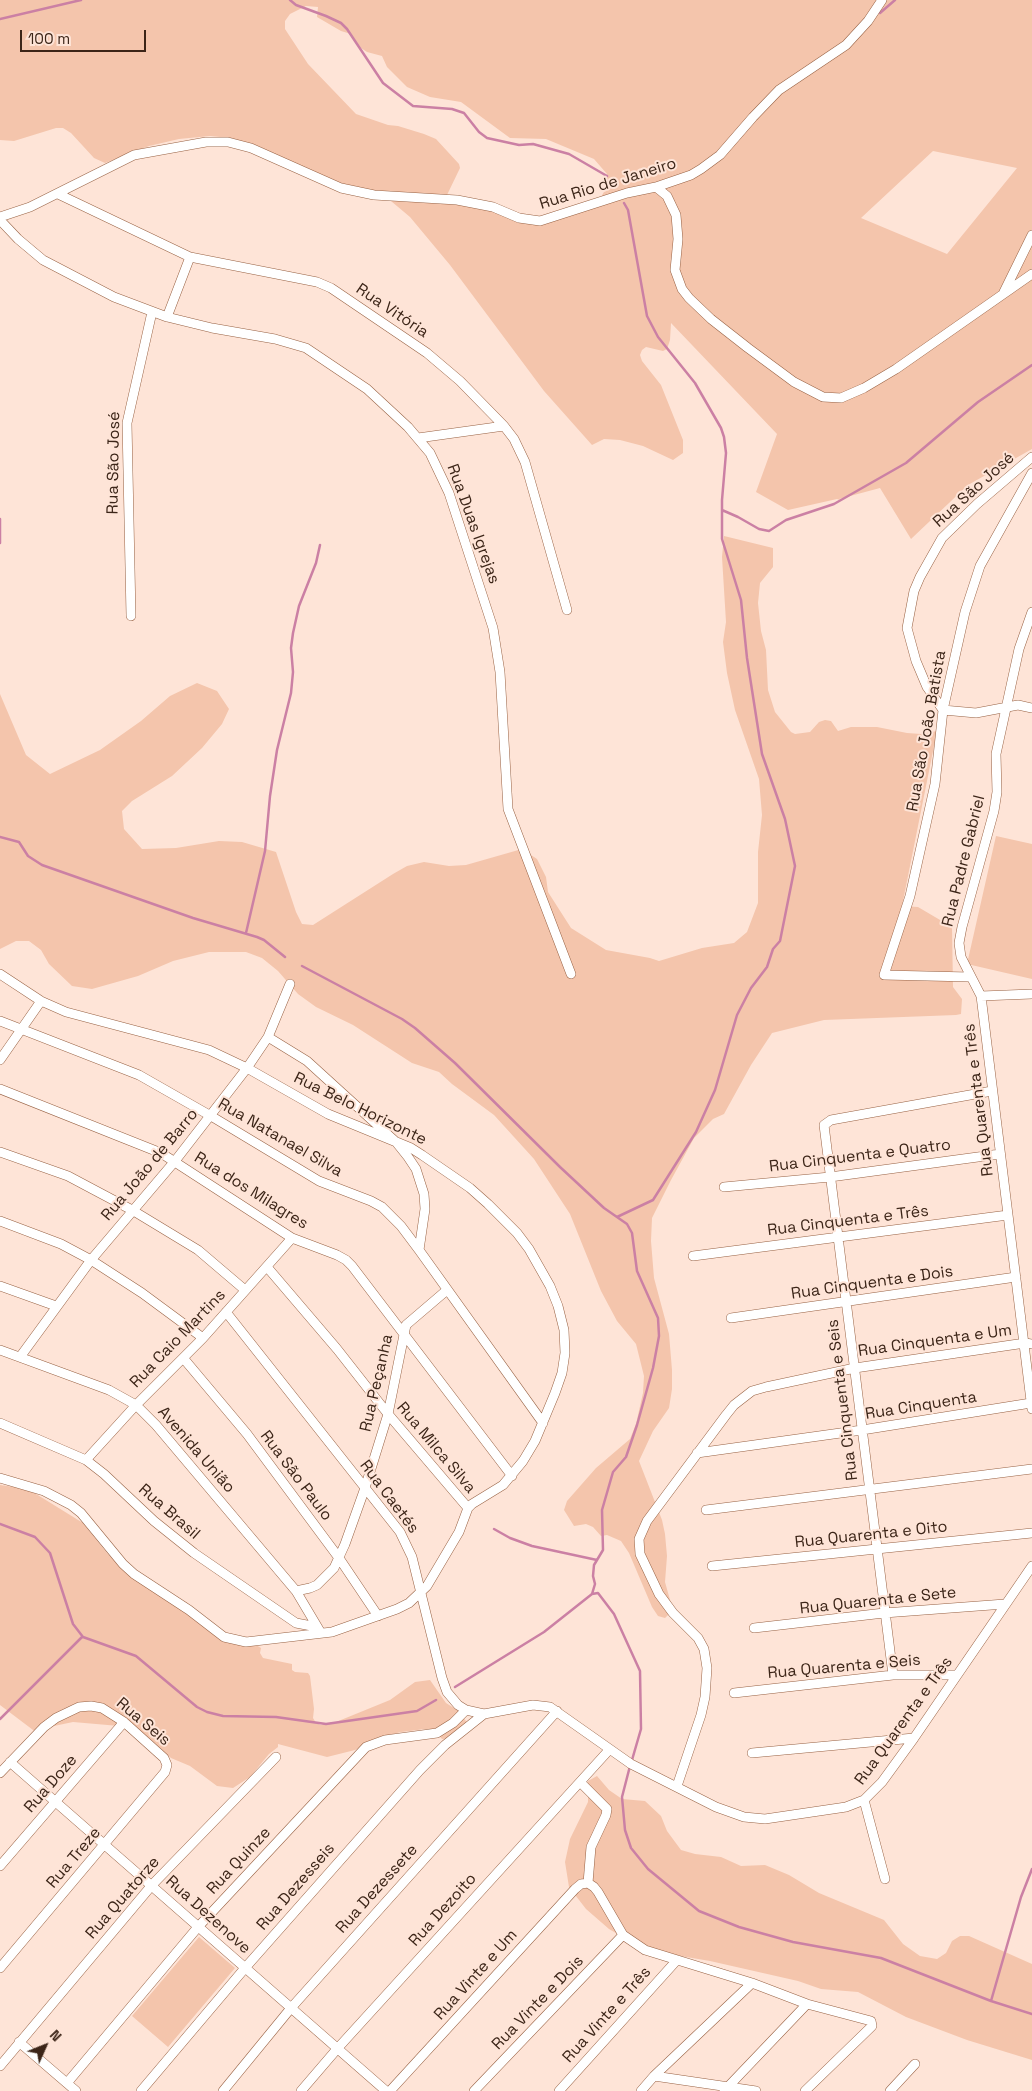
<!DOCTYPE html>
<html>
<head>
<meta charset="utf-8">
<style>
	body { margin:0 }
	#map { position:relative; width:1032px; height:2091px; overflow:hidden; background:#fee4d7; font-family:"Space Grotesk",sans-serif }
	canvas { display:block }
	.north { position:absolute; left:20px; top:2021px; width:50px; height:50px; -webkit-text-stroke:4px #fee4d7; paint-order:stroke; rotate:46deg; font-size:14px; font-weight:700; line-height:20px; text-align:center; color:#3c2518 }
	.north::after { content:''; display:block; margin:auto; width:18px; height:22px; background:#3c2518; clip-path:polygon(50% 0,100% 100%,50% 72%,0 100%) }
	.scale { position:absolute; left:20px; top:30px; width:126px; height:22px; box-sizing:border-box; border:2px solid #3c2518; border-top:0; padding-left:6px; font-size:15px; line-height:18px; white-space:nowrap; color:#3c2518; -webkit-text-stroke:4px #fee4d7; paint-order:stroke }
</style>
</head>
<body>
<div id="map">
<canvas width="1032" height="2091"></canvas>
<div class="north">N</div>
<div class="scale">100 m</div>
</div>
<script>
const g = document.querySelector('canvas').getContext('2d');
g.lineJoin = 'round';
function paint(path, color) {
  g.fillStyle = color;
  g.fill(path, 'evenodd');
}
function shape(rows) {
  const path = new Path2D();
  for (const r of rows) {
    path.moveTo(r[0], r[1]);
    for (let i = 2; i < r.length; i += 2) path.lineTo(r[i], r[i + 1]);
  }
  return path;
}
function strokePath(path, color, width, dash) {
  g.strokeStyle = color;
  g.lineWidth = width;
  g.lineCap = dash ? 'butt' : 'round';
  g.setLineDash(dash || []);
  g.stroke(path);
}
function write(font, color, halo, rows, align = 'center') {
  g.font = font + ' "Space Grotesk",sans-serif';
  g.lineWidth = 4;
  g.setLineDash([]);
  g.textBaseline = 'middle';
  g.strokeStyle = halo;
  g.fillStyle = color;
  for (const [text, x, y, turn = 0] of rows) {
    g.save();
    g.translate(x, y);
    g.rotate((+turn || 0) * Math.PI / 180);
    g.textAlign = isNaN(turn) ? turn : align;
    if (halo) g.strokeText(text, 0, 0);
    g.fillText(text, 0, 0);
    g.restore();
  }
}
paint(shape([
	[0,0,1032,0,1032,449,968,485,911,539,880,488,839,499,840,500,837,499,788,510,756,492,777,434,671,323,670,340,667,349,663,351,646,347,642,350,640,355,642,361,661,385,683,440,683,453,673,460,643,446,620,440,604,439,592,445,544,391,450,265,410,217,385,196,358,190,315,174,258,146,230,138,210,136,179,139,149,146,105,163,94,158,71,133,63,128,56,128,14,141,0,140],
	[306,6,318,7,317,17,341,31,351,34,361,48,367,52,382,56,387,67,407,87,430,97,461,102,510,138,546,139,594,159,607,174,607,187,598,202,534,219,450,198,447,195,460,168,459,164,436,139,424,134,398,126,388,125,356,114,308,64,285,29,285,21,290,14],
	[933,151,1017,168,947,254,861,218],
	[724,536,773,548,773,567,760,583,758,603,761,631,766,650,768,690,775,712,791,732,795,734,810,732,819,722,825,720,831,721,838,731,851,727,877,727,907,733,921,734,937,731,902,906,918,907,952,927,953,987,962,999,961,1014,956,1015,824,1020,772,1033,751,1065,724,1114,713,1119,694,1138,671,1180,652,1218,651,1241,654,1278,669,1334,672,1370,672,1389,669,1408,653,1431,639,1461,662,1520,665,1534,667,1556,665,1582,672,1607,670,1613,665,1618,658,1616,652,1607,629,1553,621,1541,607,1535,601,1536,593,1527,586,1524,574,1526,564,1510,567,1501,596,1468,630,1439,636,1424,643,1393,644,1376,636,1344,617,1321,601,1291,570,1214,534,1159,494,1115,452,1084,439,1072,412,1063,353,1025,316,1007,298,994,278,971,262,958,246,952,209,952,173,961,138,976,92,989,72,986,49,964,41,950,29,941,16,941,0,949,0,694,26,755,50,774,100,750,141,721,170,696,197,683,217,691,229,709,222,724,202,748,172,776,132,801,122,811,124,829,142,849,176,848,219,841,242,842,276,852,296,912,302,924,313,925,393,874,407,866,424,862,449,866,466,865,522,849,537,859,546,877,548,892,571,928,606,950,650,958,659,961,702,948,734,943,747,932,758,903,758,852,762,815,759,779,735,710,727,673,723,642,726,622,722,557],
	[996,836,1032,844,1032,979,967,964],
	[0,1485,28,1489,83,1523,107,1553,127,1572,191,1616,214,1635,240,1643,256,1645,261,1648,260,1653,263,1658,292,1664,292,1670,295,1672,308,1673,310,1676,314,1709,313,1718,316,1723,321,1725,336,1722,390,1700,415,1682,430,1680,446,1703,457,1710,466,1721,467,1726,451,1738,442,1739,434,1730,425,1729,401,1732,377,1738,355,1750,327,1757,278,1744,278,1747,269,1754,250,1777,233,1788,217,1786,190,1766,171,1758,148,1737,119,1726,73,1722,54,1726,37,1733,0,1705],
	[597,1776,609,1790,622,1799,645,1801,661,1816,667,1831,681,1850,695,1854,721,1857,741,1866,765,1865,789,1875,819,1893,884,1920,903,1944,920,1956,937,1959,946,1953,952,1941,960,1936,969,1936,1032,1964,1032,2060,967,2040,906,2017,858,1992,821,1989,798,1981,710,1961,645,1950,609,1929,586,1909,569,1887,565,1862,570,1839,588,1802,588,1781],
	[199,1937,235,1968,168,2047,132,2016]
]), '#f4c5ac');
strokePath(shape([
	[290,0,296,5,326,16,341,23,347,29,383,83,413,106,452,109,464,113,479,132,487,138,519,145,533,144,569,154,607,176],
	[880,13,895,0],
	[0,19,81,0],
	[722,510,738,517,759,529,769,531,786,520,834,504,906,463,978,402,1032,365],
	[0,519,0,543],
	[0,837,19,842,28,856,42,865,193,918,257,937,264,940,285,957],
	[246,933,265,851,270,796,277,750,291,693,293,672,291,648,293,633,299,606,316,563,320,545],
	[302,966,402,1019,415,1028,455,1063,560,1167,604,1208,627,1224,632,1233,637,1271,658,1318,659,1336,653,1368,637,1425,626,1457,613,1472,602,1510,603,1550,594,1565,593,1576,595,1584,592,1594,544,1632,455,1687],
	[617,1217,653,1200,696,1132,715,1090,737,1015,751,988,767,967,773,949,780,941,795,866,785,819,762,754,747,658,741,600,722,539,722,500,726,453,724,437,721,428,695,383,658,337,647,316,628,210,624,203],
	[0,1524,35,1537,50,1553,73,1624,83,1637,136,1656,197,1707,207,1712,223,1716,276,1717,326,1724,417,1711,436,1700],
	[494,1529,510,1538,532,1546,597,1560],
	[592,1594,598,1593,614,1614,640,1671,641,1729,632,1760],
	[0,1719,82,1637],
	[630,1766,622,1797,625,1830,631,1848,648,1869,699,1911,739,1927,793,1942,881,1958,991,2001,1032,2014],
	[991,2001,1021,1897,1032,1869]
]), '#cb80a4', 2.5);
const street = shape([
	[656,187,667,196,676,215,678,239,675,270,682,289,689,298,711,319,748,348,794,382,823,397,841,398,864,388,896,369,1032,274],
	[58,194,190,257,317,282,331,288,427,353,460,381,504,426,514,439,525,462,567,610],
	[0,217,30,207,134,155,206,142,228,142,251,148,341,188,374,195,457,200,493,207,519,218,540,221,627,193,656,187,691,175,701,169,720,155,753,117,779,90,846,45,868,21,882,0],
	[0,220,18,239,43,260,114,297,167,317,212,328,275,339,306,348,367,389,408,427,430,453,449,493,493,628,500,672,508,809,571,974],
	[1003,294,1032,235],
	[167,317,190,257],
	[418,438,504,426],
	[1032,457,977,504,942,538,920,577,914,591,907,628,916,661,927,687,943,710,976,713,1018,705,1032,708],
	[1032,612,1019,649,996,754,997,792,994,811,962,927,959,943,961,957,981,996,1032,1409],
	[131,616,127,423,152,312],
	[0,974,41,1001,66,1012,209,1050,247,1068,328,1114,411,1148,422,1155,470,1188,488,1204,517,1233,529,1249,550,1286,558,1306,564,1330,565,1353,562,1373,555,1393,535,1441,523,1461,503,1485,472,1504,468,1508,459,1532,427,1586,409,1603,397,1609,332,1632,246,1642,224,1637,189,1610,134,1574,123,1564,81,1513,71,1505,44,1491,0,1478],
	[970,977,884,975,910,896,935,784,943,710,965,612,980,566,1032,473],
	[981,996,1032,994],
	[0,1021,139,1075,211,1116,319,1181,371,1201,382,1207,401,1226,419,1250,543,1423],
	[268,1037,307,1061,396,1142,408,1157,416,1169,424,1194,425,1209,419,1250],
	[0,1060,41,1001],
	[0,1089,161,1153,292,1238,337,1255,346,1260,352,1266,512,1476],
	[0,1152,68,1176,132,1210,198,1250,245,1290],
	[724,1187,830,1177,1000,1154],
	[0,1221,61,1244,91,1260,142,1293,203,1338],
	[693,1256,1008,1215],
	[267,1267,337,1349,388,1414,468,1508],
	[0,1286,56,1306],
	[226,1312,400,1532,412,1557,442,1678,447,1692,458,1705,466,1710,484,1714,533,1705,550,1707,631,1764,716,1807,744,1817,765,1819,846,1807,864,1800,882,1782,914,1738,1032,1566],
	[731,1318,1016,1277],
	[0,1350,109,1390,136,1405,156,1425,296,1591,321,1633],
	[20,1357,91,1260,175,1161,247,1068,268,1037,290,984],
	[184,1359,247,1434,339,1558,378,1616],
	[0,1423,86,1460,104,1474,154,1521,194,1553,296,1623,317,1627],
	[697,1453,862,1430,1031,1403],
	[86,1460,136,1405,203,1338,292,1238],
	[706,1510,1032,1469],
	[712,1566,1032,1533],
	[296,1591,310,1588,317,1585,334,1568,345,1544,365,1488,388,1414,406,1325,447,1290],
	[754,1628,884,1613,1005,1604],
	[893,1675,824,1125,831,1120,992,1091],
	[734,1693,893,1675,957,1675],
	[752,1753,914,1738],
	[10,1762,386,2091],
	[0,1773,44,1727,56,1718,79,1707,91,1706,102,1708,124,1722,164,1758,167,1765,165,1772,0,1968],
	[580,1782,607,1809,606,1815,591,1847,588,1883],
	[677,1786,701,1715,705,1697,707,1668,704,1649,698,1638,673,1613,659,1594,640,1554,639,1539,647,1521,726,1415,734,1405,752,1391,766,1387,855,1368,1025,1343,1032,1344],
	[864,1800,885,1879],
	[0,1866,124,1722],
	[588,1883,594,1887,598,1892,623,1935,645,1950,752,1983,807,2004,871,2021,872,2026,870,2028,805,2091],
	[19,2042,76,2091],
	[0,2066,152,1885,276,1757],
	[654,2076,756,2091],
	[67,2083,198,1927,366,1747,385,1740,437,1733,453,1723,466,1710],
	[141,2091,245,1968,420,1770,445,1745,484,1714],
	[223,2091,291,2008,557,1711],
	[301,2091,337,2049,609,1750],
	[390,2091,575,1889,581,1884,588,1883],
	[474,2091,623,1935],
	[559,2091,677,1960],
	[641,2091,654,2076,752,1983],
	[724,2091,807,2004],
	[890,2091,915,2064]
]);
strokePath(street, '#986244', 10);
strokePath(street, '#fff', 9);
write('16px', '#3c2518', '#fee4d7', [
	["Rua Rio de Janeiro",608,184,-17],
	["Rua Vitória",392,311,34],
	["Rua São José",114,463,-89],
	["Rua São José",974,490,-42],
	["Rua Duas Igrejas",473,524,70],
	["Rua São João Batista",927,731,-80],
	["Rua Padre Gabriel",964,861,-76],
	["Rua Quarenta e Três",979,1100,-97],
	["Rua Belo Horizonte",360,1109,26],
	["Rua Natanael Silva",280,1138,30],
	["Rua Cinquenta e Quatro",860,1156,-7],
	["Rua João de Barro",150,1165,-50],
	["Rua dos Milagres",251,1191,32],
	["Rua Cinquenta e Três",848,1221,-7],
	["Rua Cinquenta e Dois",872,1283,-8],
	["Rua Caio Martins",178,1339,-46],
	["Rua Cinquenta e Um",935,1341,-8],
	["Rua Peçanha",377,1383,-77],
	["Rua Cinquenta e Seis",843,1400,-97],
	["Rua Cinquenta",921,1406,-9],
	["Rua Milca Silva",436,1448,50],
	["Avenida União",196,1450,49],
	["Rua São Paulo",296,1476,53],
	["Rua Caetés",389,1497,53],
	["Rua Brasil",169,1512,41],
	["Rua Quarenta e Oito",871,1535,-6],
	["Rua Quarenta e Sete",878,1601,-6],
	["Rua Quarenta e Seis",844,1667,-5],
	["Rua Quarenta e Três",904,1721,-54],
	["Rua Seis",143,1722,40],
	["Rua Doze",51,1784,-49],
	["Rua Treze",74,1858,-50],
	["Rua Quinze",239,1861,-47],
	["Rua Dezesseis",296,1887,-49],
	["Rua Dezessete",377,1889,-48],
	["Rua Quatorze",123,1898,-49],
	["Rua Dezoito",443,1910,-48],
	["Rua Dezenove",208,1915,42],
	["Rua Vinte e Um",476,1975,-48],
	["Rua Vinte e Dois",538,2003,-46],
	["Rua Vinte e Três",607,2015,-48]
]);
</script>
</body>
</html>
